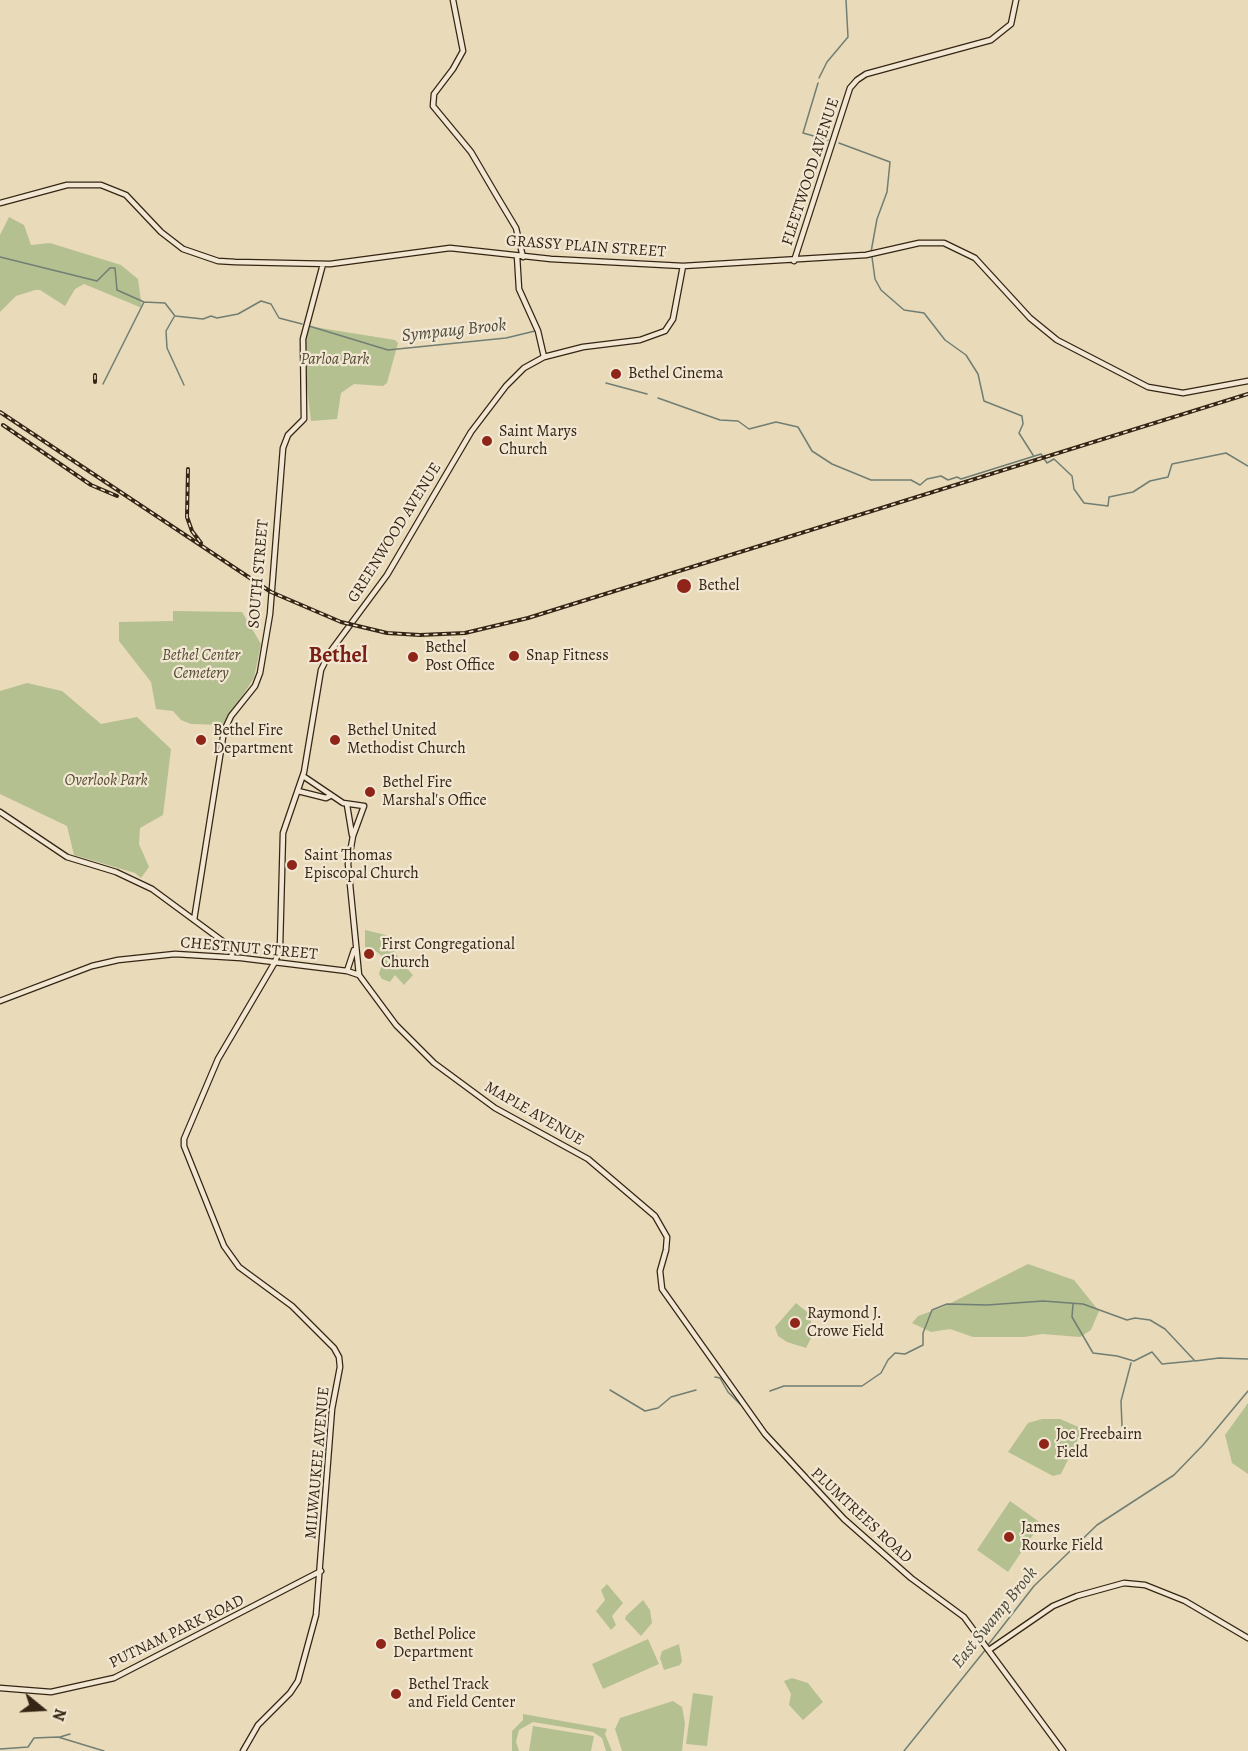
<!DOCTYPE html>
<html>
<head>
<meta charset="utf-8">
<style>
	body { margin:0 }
	#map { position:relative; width:1248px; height:1751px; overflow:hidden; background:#e9daba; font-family:Alegreya,serif }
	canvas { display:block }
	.north { position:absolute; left:12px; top:1679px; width:60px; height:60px; -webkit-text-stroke:4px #f1e7d2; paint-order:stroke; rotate:108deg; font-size:16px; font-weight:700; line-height:24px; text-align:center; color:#352514 }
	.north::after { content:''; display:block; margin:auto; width:21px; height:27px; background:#352514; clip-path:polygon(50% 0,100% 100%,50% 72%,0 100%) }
</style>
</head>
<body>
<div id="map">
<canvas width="1248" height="1751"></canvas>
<div class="north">N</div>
</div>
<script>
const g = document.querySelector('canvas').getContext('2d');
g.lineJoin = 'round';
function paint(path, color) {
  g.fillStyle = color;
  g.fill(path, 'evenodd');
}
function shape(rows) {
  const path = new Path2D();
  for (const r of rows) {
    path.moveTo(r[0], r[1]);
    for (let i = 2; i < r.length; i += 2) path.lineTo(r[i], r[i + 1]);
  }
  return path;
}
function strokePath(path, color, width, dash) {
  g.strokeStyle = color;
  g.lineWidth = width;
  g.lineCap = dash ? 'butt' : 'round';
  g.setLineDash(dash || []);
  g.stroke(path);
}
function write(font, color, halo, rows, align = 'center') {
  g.font = font + ' Alegreya,serif';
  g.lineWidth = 4.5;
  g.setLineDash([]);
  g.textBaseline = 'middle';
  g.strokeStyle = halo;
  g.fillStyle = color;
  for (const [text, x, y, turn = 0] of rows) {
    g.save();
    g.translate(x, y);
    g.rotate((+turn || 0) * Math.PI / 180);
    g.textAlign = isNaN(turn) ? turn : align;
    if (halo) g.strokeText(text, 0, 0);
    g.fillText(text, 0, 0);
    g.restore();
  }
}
paint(shape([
	[9,217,24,225,31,245,50,243,121,265,138,279,142,308,84,284,75,289,65,306,40,290,35,290,16,296,0,312,0,235],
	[308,326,395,340,398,343,387,383,383,386,354,384,341,393,337,419,311,421,305,371,305,337],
	[173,611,242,612,261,644,254,678,223,725,191,724,181,720,173,711,156,709,151,682,119,641,119,622,173,621],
	[27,683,62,691,101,724,137,717,171,749,163,815,140,828,139,844,149,867,141,878,135,873,74,855,67,826,0,794,0,691],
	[365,930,386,935,400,961,413,975,404,985,395,975,390,982,382,979,379,974,384,958,377,952,365,947],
	[1028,1264,1074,1280,1099,1311,1091,1330,1080,1337,1042,1334,1024,1337,973,1337,950,1329,931,1332,912,1323,918,1316,943,1307],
	[796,1303,807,1312,811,1320,811,1338,806,1348,787,1342,778,1336,775,1327],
	[1248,1403,1248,1474,1232,1463,1225,1435],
	[1042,1419,1060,1419,1083,1429,1061,1474,1053,1476,1008,1452,1028,1423],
	[1010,1501,1041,1523,1008,1572,977,1550],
	[607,1584,623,1603,612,1616,616,1625,611,1630,596,1611,605,1600,601,1590],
	[643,1600,650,1610,652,1623,641,1636,625,1619,626,1616],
	[648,1639,659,1664,603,1689,592,1664],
	[679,1644,682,1661,680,1665,664,1670,660,1658,662,1651],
	[792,1678,808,1683,823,1702,803,1720,789,1705,791,1694,784,1681],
	[693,1693,713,1696,707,1746,686,1744],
	[673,1701,682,1707,685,1723,682,1751,622,1751,615,1729,620,1718],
	[523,1714,607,1729,605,1734,612,1751,606,1751,602,1738,593,1732,533,1722,519,1730,516,1742,519,1751,512,1751,512,1731,523,1720],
	[533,1726,594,1736,591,1751,529,1751]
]), '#b5c091');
strokePath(shape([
	[819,78,827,62,848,37,846,0],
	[818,83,803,133,828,140],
	[839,143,890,162,887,192,877,219,871,252],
	[0,257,97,281,110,268,115,268,117,290,144,302,165,303,175,316,203,319,211,316,217,318,238,314,261,301,271,304,279,318,302,324],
	[872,257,875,279,881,290,904,310,924,313,945,340,966,355,978,374,984,401,1022,416,1023,424,1019,433,1033,455],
	[174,317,166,331,167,348,184,385],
	[309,326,388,350,506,338,535,331],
	[606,383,647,394],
	[103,384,144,302],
	[658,398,720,420,738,421,749,429,776,422,798,427,812,451,832,464,871,480,911,480,920,485,927,479,941,476,948,480,957,477,961,479,1041,454,1047,463,1054,459,1072,476,1074,489,1084,503,1108,506,1109,497,1133,492,1150,481,1168,477,1172,464,1226,453,1248,466],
	[1073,1304,1072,1317,1093,1353,1117,1356,1134,1361,1152,1352,1162,1364,1193,1361],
	[715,1377,720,1378,728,1392,740,1404],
	[610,1390,645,1411,658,1408,671,1397,696,1390],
	[770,1391,784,1386,862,1386,881,1373,888,1360,895,1353,905,1354,923,1345,923,1333,932,1310,947,1304,987,1305,1043,1301,1083,1304,1127,1320,1135,1318,1150,1320,1165,1329,1195,1361,1219,1358,1248,1359],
	[1122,1426,1121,1401,1131,1363],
	[988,1645,1034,1586,1097,1525,1174,1475,1203,1445,1248,1391],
	[60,1737,70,1734],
	[0,1749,28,1747,34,1738,58,1737,104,1751],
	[904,1751,986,1649]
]), '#707e73', 1.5);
const secondary = shape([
	[453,0,463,51,453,69,434,94,433,106,471,152,498,198,516,228,523,257],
	[0,203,67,185,101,185,126,195,161,232,183,249,218,261,235,262,330,264,450,248,551,259,683,266,866,255,919,243,944,243,975,258,1030,318,1057,340,1148,387,1183,393,1248,381],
	[517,256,519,289,538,331,544,357],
	[794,261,850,88,857,80,866,74,991,40,1011,24,1016,0],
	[303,776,343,803,364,806,353,836,348,864,359,975],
	[298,791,326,798,330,796],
	[347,805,352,835],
	[0,812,67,857,116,872,152,889,228,945,232,949,232,957],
	[194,920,224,731,231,716,255,686,260,673,270,614,283,448,288,435,304,419,303,339,323,264],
	[347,971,354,950],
	[0,1001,92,966,118,960,175,954,241,958,347,971,359,975,396,1025,434,1063,495,1108,588,1159,655,1216,667,1237,666,1250,660,1271,662,1289,765,1434,844,1519,911,1578,964,1617,1063,1751],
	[989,1650,1053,1606,1077,1596,1124,1583,1145,1585,1185,1601,1248,1638],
	[0,1688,51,1692,114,1678,321,1571],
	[243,1751,258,1725,290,1693,298,1681,316,1615,332,1409,340,1367,339,1357,334,1348,292,1306,239,1267,224,1246,184,1146,184,1139,218,1059,275,962,280,947,283,833,304,772,321,670,330,652,387,575,471,432,506,386,524,368,544,357,583,347,640,340,665,331,673,319,683,266]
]);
strokePath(secondary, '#352514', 7);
strokePath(secondary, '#f1e7d2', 4.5);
const rail = shape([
	[95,375,95,382],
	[0,412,271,592,341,622,387,633,420,635,465,633,528,618,1248,394],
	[3,425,91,485,117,496],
	[188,469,187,517,192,531,201,543]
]);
strokePath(rail, '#352514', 4);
strokePath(rail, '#f1e7d2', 1.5, [4.5]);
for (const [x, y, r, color] of [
	[616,374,6,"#8f2418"],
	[487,441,6,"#8f2418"],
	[684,586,8,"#8f2418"],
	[514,656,6,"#8f2418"],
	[413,657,6,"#8f2418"],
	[201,740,6,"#8f2418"],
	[335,740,6,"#8f2418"],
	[370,792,6,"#8f2418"],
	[292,865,6,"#8f2418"],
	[369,954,6,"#8f2418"],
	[795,1323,6,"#8f2418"],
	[1044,1444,6,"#8f2418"],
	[1009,1537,6,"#8f2418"],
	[381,1644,6,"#8f2418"],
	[396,1694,6,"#8f2418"]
]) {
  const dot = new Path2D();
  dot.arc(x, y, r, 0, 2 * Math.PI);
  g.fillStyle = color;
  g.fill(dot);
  strokePath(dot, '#f1e7d2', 2);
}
write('16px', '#352514', '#f1e7d2', [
	["FLEETWOOD AVENUE",811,172,-72],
	["GRASSY PLAIN STREET",586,247,4],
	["GREENWOOD AVENUE",395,533,-58],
	["SOUTH STREET",259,574,-85],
	["CHESTNUT STREET",249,949,5],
	["MAPLE AVENUE",534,1114,30],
	["MILWAUKEE AVENUE",318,1463,-85],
	["PLUMTREES ROAD",861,1516,43],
	["PUTNAM PARK ROAD",177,1632,-26]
]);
write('italic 16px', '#554c33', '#f1e7d2', [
	["Parloa Park",335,360],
	["Bethel Center",201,656],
	["Cemetery",201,674],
	["Overlook Park",106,781]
]);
write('16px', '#352514', '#f1e7d2', [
	["Bethel Cinema",628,374],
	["Saint Marys",499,432],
	["Church",499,450],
	["Bethel",698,586],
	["Bethel",425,648],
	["Post Office",425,666],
	["Snap Fitness",526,656],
	["Bethel Fire",213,731],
	["Department",213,749],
	["Bethel United",347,731],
	["Methodist Church",347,749],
	["Bethel Fire",382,783],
	["Marshal's Office",382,801],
	["Saint Thomas",304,856],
	["Episcopal Church",304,874],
	["First Congregational",381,945],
	["Church",381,963],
	["Raymond J.",807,1314],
	["Crowe Field",807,1332],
	["Joe Freebairn",1056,1435],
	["Field",1056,1453],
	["James",1021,1528],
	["Rourke Field",1021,1546],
	["Bethel Police",393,1635],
	["Department",393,1653],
	["Bethel Track",408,1685],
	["and Field Center",408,1703]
], 'left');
write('italic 18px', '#4e4a3c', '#f1e7d2', [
	["Sympaug Brook",454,331,-6],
	["East Swamp Brook",995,1618,-51]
]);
write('bold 22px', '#7a1f14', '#f1e7d2', [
	["Bethel",338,657]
]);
</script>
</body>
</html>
